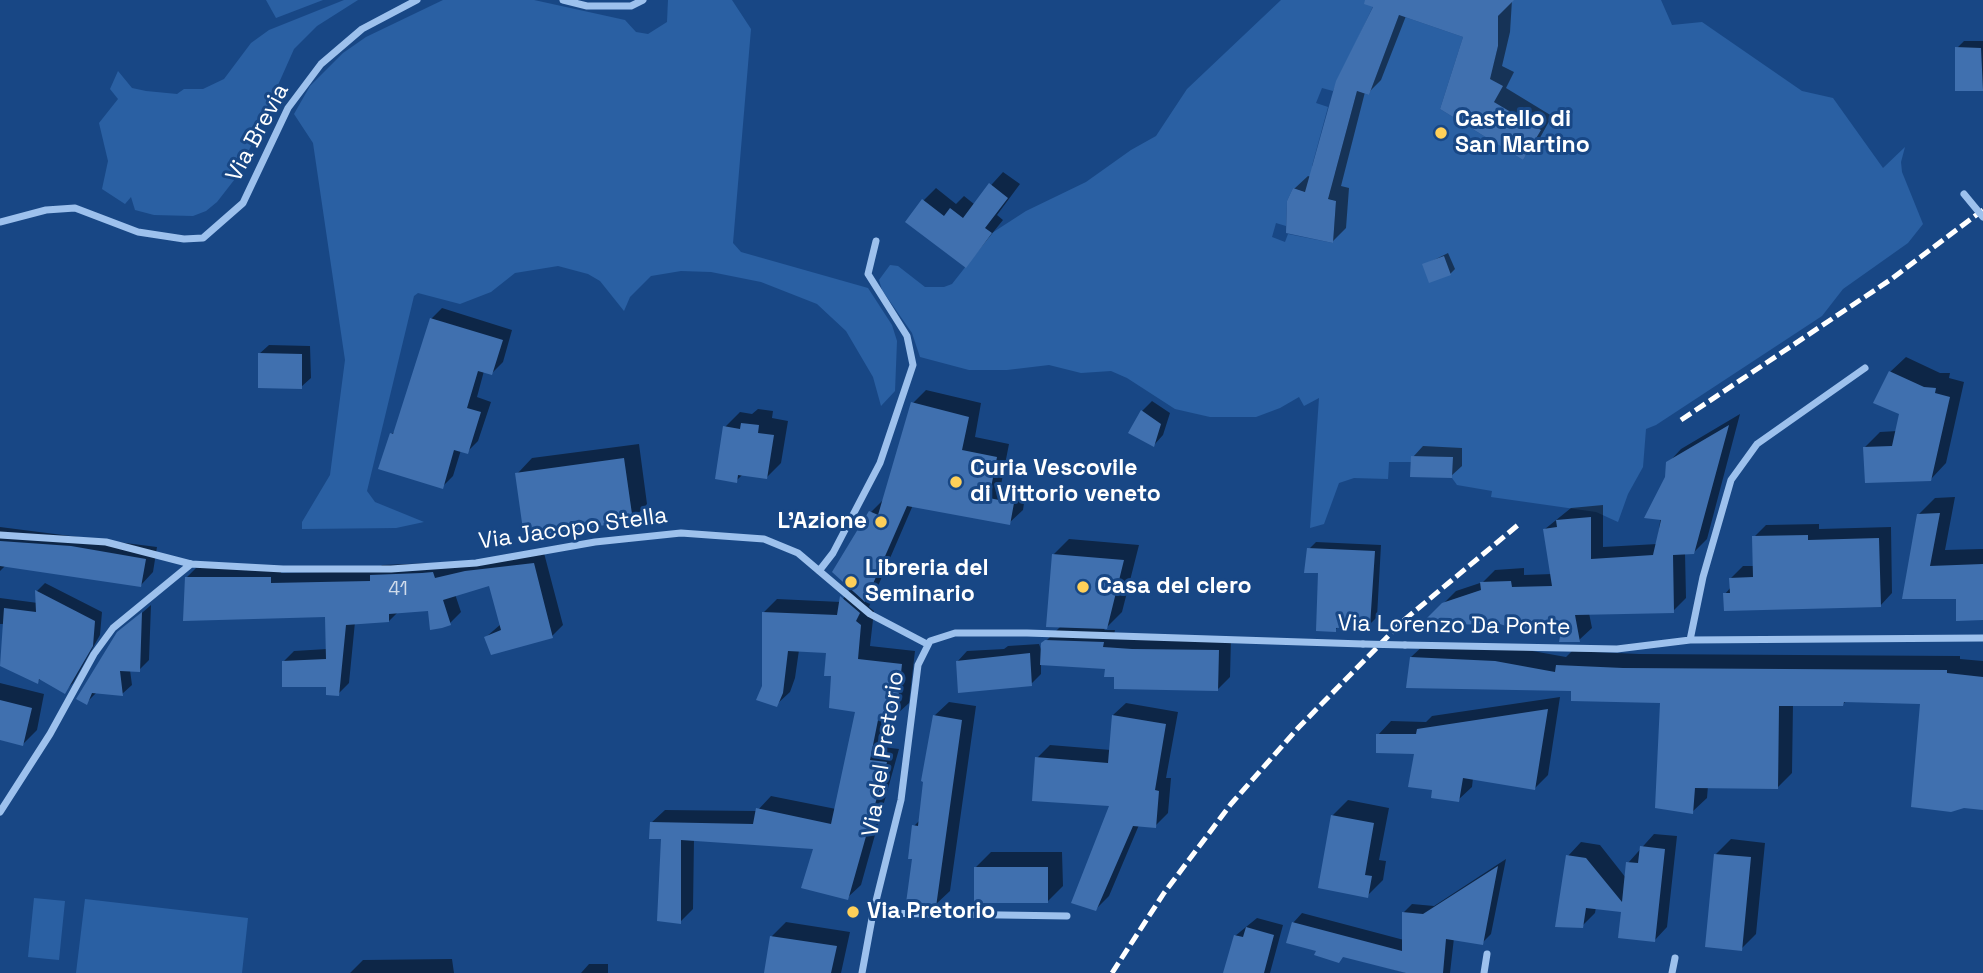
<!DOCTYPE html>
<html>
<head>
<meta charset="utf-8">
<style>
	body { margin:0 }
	canvas { display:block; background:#184785 }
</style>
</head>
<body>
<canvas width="1983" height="973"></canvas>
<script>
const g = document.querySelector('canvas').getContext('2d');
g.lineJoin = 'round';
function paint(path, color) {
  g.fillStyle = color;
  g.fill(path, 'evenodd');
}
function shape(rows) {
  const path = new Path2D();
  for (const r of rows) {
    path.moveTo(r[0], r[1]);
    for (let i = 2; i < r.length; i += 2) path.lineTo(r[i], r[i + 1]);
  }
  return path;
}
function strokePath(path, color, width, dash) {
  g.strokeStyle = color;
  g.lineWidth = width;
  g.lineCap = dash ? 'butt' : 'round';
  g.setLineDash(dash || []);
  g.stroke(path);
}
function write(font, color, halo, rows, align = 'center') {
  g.font = font + ' "Space Grotesk",sans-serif';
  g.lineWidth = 6;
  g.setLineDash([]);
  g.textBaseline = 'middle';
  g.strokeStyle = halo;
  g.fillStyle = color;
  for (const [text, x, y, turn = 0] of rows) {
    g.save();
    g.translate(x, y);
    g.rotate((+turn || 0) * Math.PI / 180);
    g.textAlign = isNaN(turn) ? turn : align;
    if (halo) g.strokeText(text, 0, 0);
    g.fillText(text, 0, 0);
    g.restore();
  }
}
paint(shape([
	[266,0,323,0,276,18],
	[344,0,358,0,317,26,294,49,238,175,217,202,206,211,193,216,154,215,135,210,131,197,125,204,102,189,108,161,99,123,118,99,110,89,118,71,132,88,146,91,177,94,184,89,203,89,224,79,251,43,269,30],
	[443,0,534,0,625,20,636,32,648,34,667,22,668,0,732,0,751,29,733,243,741,252,868,288,892,325,897,341,895,391,881,406,873,377,846,331,817,304,761,282,711,272,681,271,651,276,630,297,624,311,600,281,588,274,558,266,515,273,491,292,460,304,418,293,414,296,367,491,375,502,424,522,396,528,302,529,302,522,330,475,345,360,313,143,294,114,310,86,343,53,366,37],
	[1281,0,1376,0,1333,91,1322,88,1316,103,1328,107,1312,166,1335,173,1357,91,1369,95,1399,15,1463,37,1440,109,1523,160,1540,130,1494,102,1486,77,1493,65,1498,46,1498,16,1512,0,1661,0,1672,25,1702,22,1802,91,1833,98,1883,168,1905,147,1901,162,1902,172,1923,224,1908,243,1843,289,1822,316,1656,425,1646,429,1643,467,1628,494,1618,522,1596,512,1491,497,1492,491,1457,485,1452,478,1453,457,1411,456,1411,462,1389,462,1388,479,1354,478,1339,483,1324,524,1310,528,1319,398,1304,406,1299,397,1280,408,1256,417,1210,417,1175,409,1127,378,1111,371,1081,373,1049,365,1007,370,969,370,920,357,912,333,882,290,879,280,890,265,898,266,925,287,944,287,952,284,992,233,1026,211,1086,182,1131,150,1156,136,1187,89],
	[1293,188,1336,201,1333,243,1288,234,1285,242,1272,237,1276,223,1286,226,1287,201],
	[34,898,65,901,59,960,28,957],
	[85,899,248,918,242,973,76,973]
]), '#2a60a3');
paint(shape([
	[1376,0,1512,0,1510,32,1502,66,1514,72,1506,88,1552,116,1536,145,1523,158,1442,108,1466,36,1406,16,1381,80,1368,93,1365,92,1341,186,1349,188,1346,228,1333,241,1294,189,1308,176,1311,177],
	[1964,41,1983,41,1983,89,1956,89,1957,48],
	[1003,172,1020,184,997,215,1003,220,966,266,923,201,936,188,956,204,964,196,974,204],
	[1448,253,1455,269,1450,274,1424,265],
	[442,308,512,330,503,362,492,373,484,371,477,397,491,402,478,441,467,452,461,450,453,476,442,487,392,434,396,430,431,319],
	[269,345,310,346,311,378,301,387,259,354],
	[1906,357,1940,373,1950,373,1949,378,1964,382,1946,463,1931,479,1865,447,1880,432,1897,431,1901,413,1890,372],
	[926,390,981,403,975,437,1009,444,1001,485,1026,490,1023,510,1009,523,913,505,878,586,868,596,872,599,869,607,874,611,870,646,915,651,909,703,895,716,889,715,883,747,899,749,861,885,847,898,815,847,694,839,693,909,680,922,663,838,651,823,665,810,757,811,771,796,836,809,857,710,833,674,828,651,799,650,795,678,790,692,776,705,763,686,763,613,777,599,841,602,851,587,871,512,884,499,913,403],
	[1152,401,1170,413,1163,435,1154,445,1130,433,1142,411],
	[758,409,773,411,772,418,788,421,781,463,767,477,743,474,736,481,725,427,740,412,752,414],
	[1740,414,1707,539,1694,552,1685,552,1686,598,1673,611,1589,613,1592,628,1579,640,1563,629,1501,622,1424,623,1456,591,1483,582,1495,570,1524,568,1524,575,1552,574,1545,529,1571,508,1603,505,1603,547,1657,544,1668,463,1681,449],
	[639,444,647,504,632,520,517,474,532,458],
	[1423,446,1462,448,1462,466,1451,476,1413,457],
	[1955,497,1945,550,1983,549,1983,618,1958,598,1904,597,1918,515,1935,498],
	[1819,524,1819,529,1891,527,1892,593,1880,606,1725,594,1731,587,1731,578,1743,566,1754,566,1754,537,1766,525],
	[0,527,157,547,153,572,141,585,6,565,0,571],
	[1069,539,1139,545,1122,612,1104,630,1115,630,1114,635,1231,638,1230,677,1218,689,1116,676,1107,667,1041,663,1041,674,1031,684,957,662,967,651,1004,649,1008,646,1039,644,1042,652,1043,644,1061,626,1053,555],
	[1316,542,1381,545,1377,617,1370,624,1339,626,1335,630,1320,572,1309,549],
	[544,553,563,625,552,636,486,637,501,624,490,583,455,594,461,612,450,623,429,610,398,612,389,621,355,622,349,683,338,694,283,662,294,651,327,649,327,615,185,579,196,568,281,567,281,573,376,571,382,565,432,563,445,568],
	[45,583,102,612,100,635,73,683,65,691,41,678,37,682,4,624,0,624,0,598,38,603,37,591],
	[151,605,149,660,139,670,130,670,132,685,122,694,97,692,86,703,78,699,119,633],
	[1426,643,1510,647,1566,657,1572,651,1639,654,1960,656,1960,659,1983,661,1983,725,1922,703,1846,701,1843,704,1793,704,1792,773,1778,787,1708,786,1707,798,1692,812,1662,701,1572,690,1411,657],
	[0,683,44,694,37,730,23,744,0,739],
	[1560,697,1548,775,1535,788,1473,778,1472,787,1458,800,1433,788,1416,752,1378,735,1391,721,1426,722,1432,716],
	[949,702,976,706,950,891,935,905,914,858,914,826,921,819,934,716],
	[1126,703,1178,712,1166,778,1171,778,1168,813,1155,826,1139,825,1109,896,1096,909,1112,805,1037,758,1050,745,1111,750,1113,715],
	[1348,800,1389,808,1379,860,1386,861,1383,880,1367,896,1332,816],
	[1654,834,1677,836,1667,927,1654,941,1623,910,1596,907,1595,913,1582,926,1568,856,1581,842,1600,845,1626,878,1628,863],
	[1731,839,1765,843,1756,934,1741,949,1715,855],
	[991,852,1062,852,1063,886,1047,902,976,867],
	[1506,859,1491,934,1482,943,1454,938,1450,973,1407,973,1318,949,1293,923,1302,913,1404,940,1403,913,1412,904,1434,906],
	[1257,918,1283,925,1270,973,1224,973,1235,936],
	[786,922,850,932,841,973,765,973,772,936],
	[452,959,454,973,350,973,363,960],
	[589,964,608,964,608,973,581,973]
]), '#0007');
paint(shape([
	[1365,0,1514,0,1498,16,1498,46,1490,79,1503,86,1494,102,1541,130,1523,160,1440,109,1463,37,1399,15,1369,95,1357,91,1328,199,1336,201,1333,243,1286,233,1287,201,1293,188,1305,192,1336,81,1373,7,1364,4],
	[1955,47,1981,48,1983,91,1955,91],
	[989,183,1008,198,985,228,992,233,966,268,905,222,922,199,944,216,950,208,963,218],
	[1444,256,1451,275,1429,283,1422,264],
	[430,318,503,340,492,375,478,371,467,408,481,412,468,454,454,450,443,489,378,469,390,433,393,434],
	[258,353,302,354,302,389,258,388],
	[1889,371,1924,387,1936,388,1935,393,1950,397,1931,481,1865,483,1863,447,1892,446,1899,414,1873,403],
	[911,402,969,417,962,450,997,457,989,498,1014,503,1010,525,907,506,865,602,832,572,869,511,878,515],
	[1141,410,1161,424,1154,447,1128,433],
	[741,423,759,425,758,433,774,435,767,479,738,475,737,483,715,479,723,426,740,429],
	[1729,425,1694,554,1673,555,1674,613,1575,615,1580,642,1559,642,1561,631,1512,628,1500,624,1420,625,1442,603,1481,590,1480,582,1511,581,1512,587,1552,586,1543,529,1557,527,1556,520,1591,517,1591,559,1653,555,1661,520,1644,518,1665,477,1666,462],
	[1411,456,1453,457,1452,478,1410,477],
	[624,458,633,521,524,537,515,473],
	[1940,513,1930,566,1983,564,1983,620,1956,621,1956,599,1902,599,1917,514],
	[1808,535,1808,540,1879,538,1881,607,1724,611,1723,593,1730,593,1729,578,1753,577,1752,536],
	[0,541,71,546,146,559,141,587,0,566],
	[1307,548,1375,551,1370,626,1336,628,1336,632,1316,631,1318,573,1304,573],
	[1052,554,1124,560,1107,629,1046,627],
	[534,563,553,638,491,655,484,637,501,630,489,586,443,600,451,625,442,628,430,630,428,611,389,614,389,622,346,625,339,696,326,695,326,687,282,687,282,661,326,659,325,617,183,621,185,577,271,577,271,583,370,581,370,575,422,573,423,581,422,573,433,572,435,578,465,571],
	[35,590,95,621,93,646,65,694,39,679,38,684,0,666,4,608,36,612],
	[840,596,860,613,856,621,861,625,858,659,902,664,896,718,879,715,870,760,887,762,848,900,801,888,813,849,681,840,681,924,657,921,661,839,649,839,650,822,753,824,756,808,831,824,855,712,829,708,831,676,824,676,826,653,788,651,783,693,777,707,756,700,762,686,762,612,837,615],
	[142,612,140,672,120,671,123,696,92,693,87,705,76,699,117,632],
	[1045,640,1104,642,1103,647,1132,649,1219,650,1218,691,1114,689,1114,677,1104,677,1105,669,1040,665,1041,643],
	[1030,653,1032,686,958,693,956,661],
	[1410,657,1495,661,1555,672,1556,665,1623,668,1947,670,1947,673,1983,677,1983,810,1964,808,1951,812,1911,807,1920,704,1844,702,1843,706,1779,706,1778,789,1695,788,1693,814,1655,808,1660,703,1571,701,1571,691,1406,688],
	[0,700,32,708,23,746,0,740],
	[1548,709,1535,790,1463,778,1459,802,1431,798,1432,790,1408,787,1414,754,1376,753,1376,734,1416,734,1417,729],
	[933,715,962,720,936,907,906,903,912,859,908,859,912,825,918,826,923,782,921,781],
	[1112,715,1166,724,1155,790,1159,791,1156,828,1133,826,1096,911,1071,903,1109,806,1032,801,1035,757,1108,763],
	[1331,815,1374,823,1365,875,1372,876,1368,898,1318,888],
	[1640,846,1665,849,1655,942,1618,938,1621,912,1586,908,1583,928,1555,927,1566,855,1586,858,1622,902,1626,862,1638,863],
	[1714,854,1751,857,1742,951,1705,947],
	[1498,866,1483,945,1446,939,1443,973,1406,973,1343,957,1339,963,1314,955,1316,951,1286,943,1292,922,1402,951,1402,912,1423,914],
	[974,867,1048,867,1048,903,974,903],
	[1246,927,1274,935,1264,973,1223,973,1234,935,1243,937],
	[770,936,837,946,831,973,764,973]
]), '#4070af');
strokePath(shape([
	[563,0,587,6,631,6,643,0],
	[0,222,46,210,75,208,138,232,184,239,203,238,243,203,288,108,321,64,362,29,417,0],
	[0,535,106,542,191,564,283,569,391,569,476,563,595,542,681,533,764,539,798,553,870,614,927,644],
	[819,571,833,553,880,463,913,365,907,336,868,274,876,241],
	[1690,640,1703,577,1731,480,1757,444,1865,368],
	[1405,645,1617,649,1690,640,1983,638],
	[0,812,50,734,94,654,113,628,191,564],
	[873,913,1067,916],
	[862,973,873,913,901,800,918,665,930,641,955,633,1027,633,1363,644],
	[1484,973,1487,954],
	[1672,973,1675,958]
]), '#9dc1ed', 7);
strokePath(shape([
	[1681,420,1890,280,1983,210],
	[1112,973,1164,893,1231,804,1299,727,1403,621,1518,525]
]), '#fff', 5, [12, 5]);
strokePath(shape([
	[1964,194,1983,217],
	[1363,644,1405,645]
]), '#9dc1ed', 7);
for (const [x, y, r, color] of [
	[1441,133,7,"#ffd059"],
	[956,482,7,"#ffd059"],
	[881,522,7,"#ffd059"],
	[851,582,7,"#ffd059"],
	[1083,587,7,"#ffd059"],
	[853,912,7,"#ffd059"]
]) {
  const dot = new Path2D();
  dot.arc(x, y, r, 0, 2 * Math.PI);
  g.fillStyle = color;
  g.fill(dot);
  strokePath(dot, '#184785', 2.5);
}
write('19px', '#cfdbeb', null, [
	["41",398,590]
]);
write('bold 23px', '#fff', '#184785', [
	["Castello di",1455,120],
	["San Martino",1455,146],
	["Curia Vescovile",970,469],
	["di Vittorio veneto",970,495],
	["L'Azione",867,522,"right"],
	["Libreria del",865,569],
	["Seminario",865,595],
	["Casa del clero",1097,587],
	["Via Pretorio",867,912]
], 'left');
write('23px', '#fff', '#184785', [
	["Via Brevia",258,133,-62],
	["Via Jacopo Stella",573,529,-8],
	["Via Lorenzo Da Ponte",1454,626,1],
	["Via del Pretorio",884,754,-81]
]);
</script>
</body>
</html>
